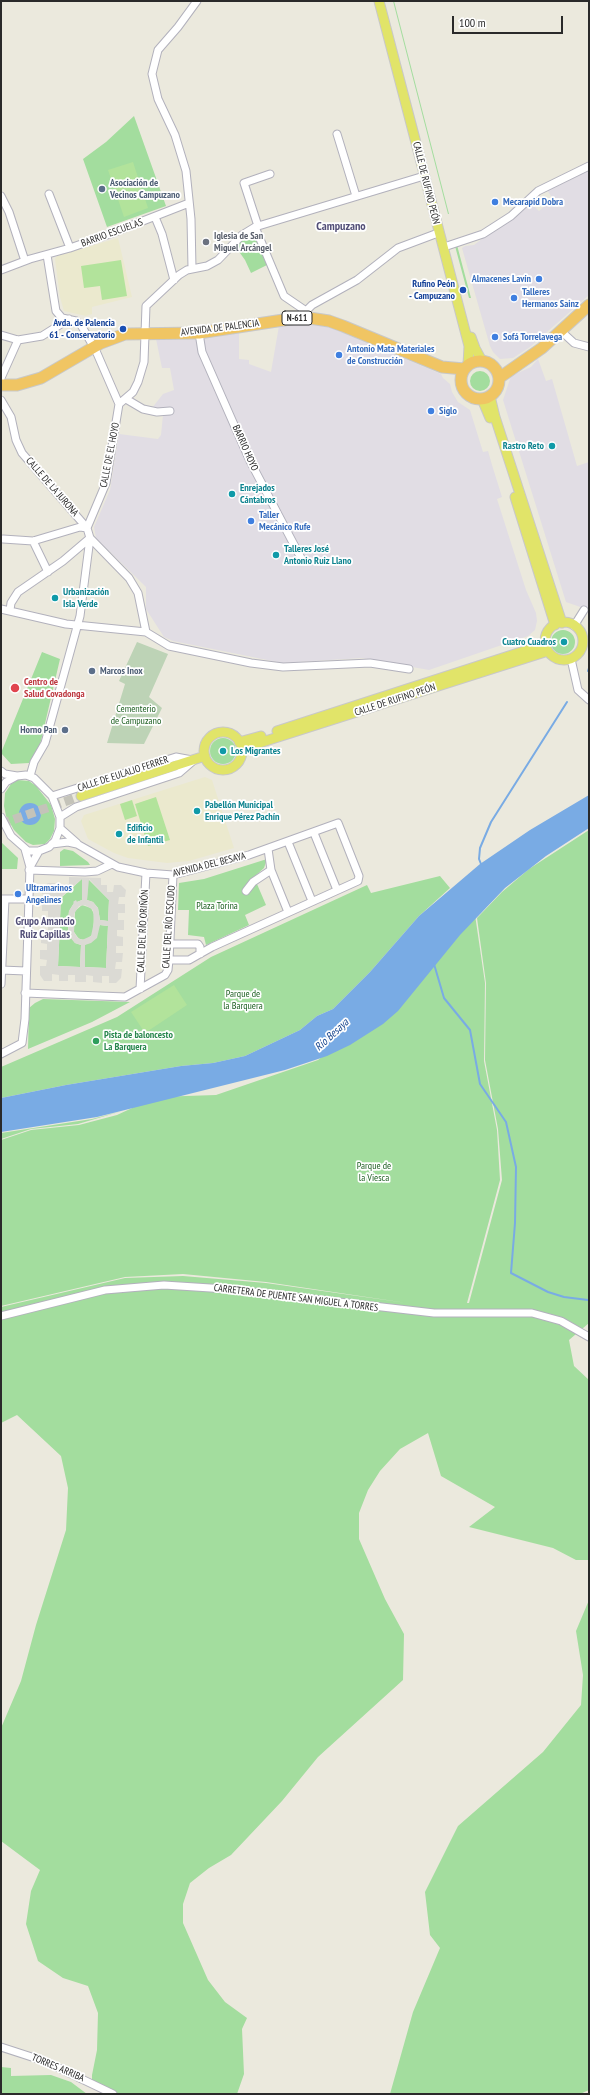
<!DOCTYPE html>
<html>
<head>
<meta charset="utf-8">
<style>
	body { margin:0 }
	#map { position:relative; width:590px; height:2095px; overflow:hidden; background:#ebe9dd; font-family:"PT Sans Narrow",sans-serif }
	canvas { display:block }
	.frame { position:absolute; inset:0; border:2px solid #2a2a2a; pointer-events:none }
	.scale { position:absolute; left:452px; top:16px; width:111px; height:18px; box-sizing:border-box; border:2px solid #2a2a2a; border-top:0; padding-left:5px; font-size:12px; line-height:14px; white-space:nowrap; color:#2a2a2a; -webkit-text-stroke:3px #fff; paint-order:stroke }
</style>
</head>
<body>
<div id="map">
<canvas width="590" height="2095"></canvas>
<div class="frame"></div>
<div class="scale">100 m</div>
</div>
<script>
const g = document.querySelector('canvas').getContext('2d');
g.lineJoin = 'round';
function paint(path, color) {
  g.fillStyle = color;
  g.fill(path, 'evenodd');
}
function shape(rows) {
  const path = new Path2D();
  for (const r of rows) {
    if (r.length === 3) {
      path.moveTo(r[0] + r[2], r[1]);
      path.arc(r[0], r[1], r[2], 0, 2 * Math.PI);
      continue;
    }
    path.moveTo(r[0], r[1]);
    for (let i = 2; i < r.length; i += 2) path.lineTo(r[i], r[i + 1]);
  }
  return path;
}
function strokePath(path, color, width, dash) {
  g.strokeStyle = color;
  g.lineWidth = width;
  g.lineCap = dash ? 'butt' : 'round';
  g.setLineDash(dash || []);
  g.stroke(path);
}
function write(font, color, halo, rows, align = 'center') {
  g.font = font + ' "PT Sans Narrow",sans-serif';
  g.lineWidth = 3.5;
  g.setLineDash([]);
  g.textBaseline = 'middle';
  g.strokeStyle = halo;
  g.fillStyle = color;
  for (const [text, x, y, turn = 0] of rows) {
    g.save();
    g.translate(x, y);
    g.rotate((+turn || 0) * Math.PI / 180);
    g.textAlign = isNaN(turn) ? turn : align;
    if (halo) g.strokeText(text, 0, 0);
    g.fillText(text, 0, 0);
    g.restore();
  }
}
paint(shape([
	[589,169,589,295,530,347,513,358,500,359,493,352,490,346,462,248,465,246,474,245,530,202,539,211,553,199,547,190],
	[293,324,318,325,334,329,441,374,443,378,450,384,452,392,458,402,470,410,483,452,488,451,492,465,502,497,497,499,526,590,536,613,537,621,535,630,528,636,429,670,362,658,282,663,173,641,164,637,146,609,146,587,96,538,94,527,110,490,119,434,158,439,161,435,163,415,152,414,152,408,163,394,174,390,170,368,162,368,156,339,181,340,211,338,239,333,239,359,249,360,249,364,271,372,279,326],
	[538,359,546,381,552,379,577,466,589,462,589,610,566,602,503,400,511,376,531,367]
]), '#e1dde4');
paint(shape([
	[118,238,132,297,92,307,92,314,86,316,64,311,60,297,55,259,57,256],
	[205,777,212,780,234,848,189,861,167,863,128,858,114,853,88,839,81,821,84,815]
]), '#ebe9ce');
paint(shape([
	[393,1,394,1,449,214,448,214],
	[134,116,166,206,107,227,83,159,106,142],
	[251,232,255,234,269,264,251,273,245,260,235,246],
	[457,245,471,298,469,298,455,246],
	[480,381,10],
	[563,642,12],
	[42,652,60,659,40,745,29,763,11,764,1,753],
	[223,751,13],
	[18,780,29,781,36,786,51,805,55,819,54,831,50,839,45,844,33,845,26,842,14,830,6,816,4,806,5,793,11,784],
	[589,830,589,1323,569,1340,574,1366,589,1380,589,1560,576,1560,553,1548,469,1527,495,1507,441,1476,428,1433,400,1449,380,1471,368,1490,359,1513,359,1539,385,1599,404,1634,403,1680,318,1757,282,1801,231,1855,209,1868,190,1883,183,1904,183,1923,208,1980,225,2002,247,2018,242,2029,244,2074,237,2094,113,2094,92,2083,92,2075,97,2050,98,2013,88,1986,63,1978,38,1961,26,1924,31,1891,40,1870,1,1841,1,1728,21,1681,36,1625,66,1530,68,1488,61,1456,17,1415,1,1423,1,1307,125,1278,183,1276,266,1283,407,1303,266,1282,183,1274,125,1277,1,1306,1,1140,31,1130,79,1125,117,1115,156,1097,216,1095,318,1060,349,1035,474,908,485,983,484,1061,497,1130,500,1180,467,1303,469,1303,502,1180,498,1129,485,1060,486,983,477,918,502,892,529,869],
	[1,842,18,858,17,869,1,869],
	[64,849,73,851,88,862,90,865,60,866,60,852],
	[267,859,264,868,254,877,266,905,245,915,249,925,206,945,204,937,188,935,189,910,178,910,179,883,204,879],
	[440,876,450,888,419,916,370,972,333,1009,317,1016,300,1030,245,1056,213,1063,181,1066,66,1085,1,1098,1,1067,117,1017,211,957,367,885,371,893],
	[83,878,82,900,74,903,69,911,68,920,60,919,61,898],
	[88,879,109,900,108,921,100,920,98,908,93,902,87,900],
	[82,905,91,908,94,914,93,934,86,940,79,939,74,932,75,911],
	[60,924,68,924,68,934,75,943,81,945,80,967,58,966],
	[100,925,108,926,106,968,85,967,85,945],
	[43,999,130,1002,92,1022,28,1049,29,1008,35,1003],
	[122,1111,78,1124,31,1129,1,1139,1,1133,92,1119],
	[589,1600,589,2090,580,2094,390,2094,413,2012,440,1948,430,1935,425,1892,458,1826,543,1752,581,1705,583,1675,576,1631],
	[1,2067,11,2068,11,2076,51,2075,71,2082,87,2094,1,2094]
]), '#a3dd9e');
paint(shape([
	[137,642,168,654,149,697,162,708,144,744,107,743,125,684,119,681]
]), '#bdd3b6');
paint(shape([
	[133,162,148,208,124,217,108,170],
	[121,260,127,296,102,300,100,286,84,288,81,266],
	[156,797,170,840,148,846,135,804],
	[132,800,137,816,125,820,120,804],
	[174,985,187,1005,145,1033,131,1012]
]), '#b2e39b');
paint(shape([
	[69,877,101,878,101,885,107,885,107,892,113,892,114,885,121,885,126,890,125,897,119,897,118,904,125,904,125,913,118,913,118,920,124,920,124,930,117,930,117,936,123,937,123,946,116,946,116,953,123,953,122,962,116,962,115,969,122,969,121,978,116,983,109,983,109,976,102,976,102,983,93,982,93,976,86,975,86,982,75,982,75,975,68,975,68,981,59,981,59,975,52,974,52,981,44,981,40,975,40,966,46,966,47,960,40,959,40,950,47,950,47,944,41,943,41,934,48,934,48,927,41,927,42,918,48,918,48,911,42,911,42,901,49,902,49,895,42,894,43,887,48,883,55,883,55,890,62,890,62,884,69,884],
	[82,879,82,900,77,902,76,900,73,902,74,903,69,911,68,920,60,919,61,897],
	[89,879,109,900,108,921,100,920,98,908,93,902,87,900],
	[85,905,93,910,94,922,91,936,82,940,77,937,74,932,74,914,79,906],
	[60,924,68,924,69,936,75,943,81,945,80,967,58,966],
	[100,925,108,926,106,968,85,967,85,945,91,943,97,938]
]), '#dbdad4');
paint(shape([
	[589,795,589,828,546,856,505,888,460,935,398,1011,383,1024,350,1045,327,1056,285,1070,97,1117,1,1132,1,1098,66,1085,181,1066,213,1063,245,1056,300,1030,317,1016,333,1009,370,972,419,916,480,864,530,830],
	[30,814,11]
]), '#79abe4');
strokePath(shape([
	[588,671,589,668],
	[481,864,479,859,480,848,491,822,567,702],
	[434,964,444,998,470,1030,480,1084,506,1122,516,1167,515,1223,511,1273,548,1292,564,1297,588,1300]
]), '#79abe4', 2);
strokePath(shape([
	[1,824,81,796]
]), '#c4c3b9', 9, [9, 4.5]);
const minor = shape([
	[337,134,356,196],
	[49,194,70,248],
	[1,196,9,212,25,261],
	[155,217,162,234,174,280],
	[258,226,244,183,270,174],
	[255,227,284,296,306,311],
	[447,246,483,234,511,216,538,191,589,166],
	[47,255,56,311,62,318,76,321,81,325,96,351,119,404,106,483,87,528],
	[192,268,191,219,186,171,175,135,158,99,152,74,158,50,178,27,197,1],
	[1,270,30,259,70,248,107,235,189,203],
	[303,317,306,311,312,305,357,280,398,248,438,233],
	[561,331,574,343,589,347],
	[199,333,202,352,250,461,301,558],
	[1,335,18,340,42,336,69,319],
	[1,378,18,340],
	[126,399,143,409,157,412,170,411],
	[1,400,11,417,16,440,22,453,87,528,90,538,80,616,45,743,34,762,30,776],
	[119,404,133,392,138,382,144,362,146,306,179,275,187,270,207,266,218,260,242,235,255,227,424,176],
	[90,538,129,578,138,593,146,632],
	[3,539,33,541,80,527,87,528],
	[33,541,48,572],
	[1,609,66,624,146,632,169,646,251,663,283,667,370,663,409,669],
	[10,610,11,603,18,592,63,561,90,538],
	[574,626,584,610],
	[571,659,578,690,589,700],
	[1,771,5,774,17,776],
	[1,789,6,782,17,776,26,775,34,778,52,796,60,817,60,828,55,841,49,847,39,851,28,851,11,836,1,817],
	[52,796,176,757,192,760],
	[60,817,76,807,179,773,194,760],
	[60,828,77,843],
	[314,833,337,890],
	[288,842,312,901],
	[52,844,68,842,77,844,118,867,146,873,173,875,249,855,338,823,359,876,358,881,212,947,189,960,169,960],
	[268,849,271,870,288,912],
	[30,867,39,851],
	[29,870,85,872,97,871,112,864],
	[246,891,253,882,271,870],
	[2,899,28,899],
	[170,944,198,944,200,947,200,954],
	[1,970,26,971],
	[1,984,5,899],
	[140,989,146,873],
	[25,993,125,997,165,975,168,970,169,960,173,875],
	[1,1054,22,1043,25,1019,30,867,25,849],
	[1,1316,105,1290,164,1285,226,1289,434,1313,532,1313,561,1321,589,1337],
	[1,2047,44,2061,113,2094]
]);
const major = shape([
	[379,1,469,346,468,365],
	[471,337,475,348,482,361],
	[490,396,495,417,562,623],
	[482,399,490,418],
	[515,497,555,625],
	[564,641,19],
	[277,731,546,644],
	[223,751,19],
	[239,742,261,736],
	[242,751,253,745,548,651],
	[81,796,205,756]
]);
const highway = shape([
	[480,380,19],
	[499,378,542,348,589,305],
	[1,385,17,385,41,378,101,343,125,334,199,333,303,317,329,321,343,326,442,367,464,369]
]);
strokePath(minor, '#b2b1bc', 9);
strokePath(major, '#c8c8c8', 11);
strokePath(highway, '#c8c8c8', 13);
strokePath(minor, '#fff', 7);
strokePath(major, '#e1e469', 9);
strokePath(highway, '#f0c563', 11);
for (const [x, y, r, color] of [
	[102,189,4,"#5c6f8a"],
	[495,202,4,"#3f7fe0"],
	[206,242,4,"#6b7280"],
	[539,279,4,"#3f7fe0"],
	[463,290,4,"#1a4fb4"],
	[514,298,4,"#3f7fe0"],
	[123,329,4,"#1a4fb4"],
	[495,337,4,"#3f7fe0"],
	[339,355,4,"#3f7fe0"],
	[431,411,4,"#3f7fe0"],
	[552,446,4,"#0f9aa8"],
	[232,494,4,"#0f9aa8"],
	[251,521,4,"#3f7fe0"],
	[276,555,4,"#0f9aa8"],
	[55,598,4,"#0f9aa8"],
	[564,642,4,"#0f9aa8"],
	[92,671,4,"#5c6f8a"],
	[15,688,5,"#e0444e"],
	[65,730,4,"#5c6f8a"],
	[223,751,4,"#0f9aa8"],
	[197,811,4,"#0f9aa8"],
	[119,834,4,"#0f9aa8"],
	[18,894,4,"#3f7fe0"],
	[96,1041,4,"#2e9e5b"]
]) {
  const dot = new Path2D();
  dot.arc(x, y, r, 0, 2 * Math.PI);
  g.fillStyle = color;
  g.fill(dot);
  strokePath(dot, '#fff', 1.5);
}
for (const [x, y, w] of [
	[297,318,30]
]) {
  const box = new Path2D();
  box.roundRect(x - w / 2, y - 7, w, 14, 3);
  g.fillStyle = '#fff';
  g.fill(box);
  strokePath(box, '#2a2a2a', 1);
}
write('bold 9px', '#2a2a2a', null, [
	["N-611",297,318]
]);
write('bold 10px', '#4e5e75', '#fff', [
	["Asociación de",110,183],
	["Vecinos Campuzano",110,195],
	["Marcos Inox",100,671],
	["Horno Pan",57,730,"right"]
], 'left');
write('10px', '#2a2a2a', '#fff', [
	["CALLE DE RUFINO PEÓN",426,183,76],
	["BARRIO ESCUELAS",112,233,-20],
	["AVENIDA DE PALENCIA",220,328,-7],
	["BARRIO HOYO",245,448,66],
	["CALLE DE EL HOYO",110,455,-79],
	["CALLE DE LA JURONA",52,487,49],
	["CALLE DE RUFINO PEÓN",395,700,-18],
	["CALLE DE EULALIO FERRER",123,774,-18],
	["AVENIDA DEL BESAYA",209,865,-14],
	["CALLE DEL RÍO ESCUDO",169,927,-86],
	["CALLE DEL RÍO ORIÑÓN",143,931,-87],
	["CARRETERA DE PUENTE SAN MIGUEL A TORRES",296,1298,7],
	["TORRES ARRIBA",58,2068,23]
]);
write('bold 10px', '#366cbe', '#fff', [
	["Mecarapid Dobra",503,202],
	["Almacenes Lavín",531,279,"right"],
	["Talleres",522,292],
	["Hermanos Sainz",522,304],
	["Sofá Torrelavega",503,337],
	["Antonio Mata Materiales",347,349],
	["de Construcción",347,361],
	["Siglo",439,411],
	["Taller",259,515],
	["Mecánico Rufe",259,527],
	["Ultramarinos",26,888],
	["Angelines",26,900]
], 'left');
write('bold 10px', '#5b616d', '#fff', [
	["Iglesia de San",214,236],
	["Miguel Arcángel",214,248]
], 'left');
write('bold 10px', '#164399', '#fff', [
	["Rufino Peón",455,284],
	["- Campuzano",455,296],
	["Avda. de Palencia",115,323],
	["61 - Conservatorio",115,335]
], 'right');
write('bold 10px', '#0d838f', '#fff', [
	["Rastro Reto",544,446,"right"],
	["Enrejados",240,488],
	["Cántabros",240,500],
	["Talleres José",284,549],
	["Antonio Ruiz Llano",284,561],
	["Urbanización",63,592],
	["Isla Verde",63,604],
	["Cuatro Cuadros",556,642,"right"],
	["Los Migrantes",231,751],
	["Pabellón Municipal",205,805],
	["Enrique Pérez Pachín",205,817],
	["Edificio",127,828],
	["de Infantil",127,840]
], 'left');
write('bold 10px', '#be3a42', '#fff', [
	["Centro de",24,682],
	["Salud Covadonga",24,694]
], 'left');
write('10px', '#206124', '#fff', [
	["Cementerio",136,709],
	["de Campuzano",136,721],
	["Plaza Torina",217,906],
	["Parque de",243,994],
	["la Barquera",243,1006],
	["Parque de",374,1166],
	["la Viesca",374,1178]
]);
write('bold 10px', '#27864d', '#fff', [
	["Pista de baloncesto",104,1035],
	["La Barquera",104,1047]
], 'left');
write('bold 11px', '#524e77', '#fff', [
	["Grupo Amancio",45,922],
	["Ruiz Capillas",45,935]
]);
write('italic 11px', '#19478f', '#fff', [
	["Río Besaya",332,1035,-43]
]);
write('bold 12px', '#524e77', '#fff', [
	["Campuzano",341,227]
]);
</script>
</body>
</html>
